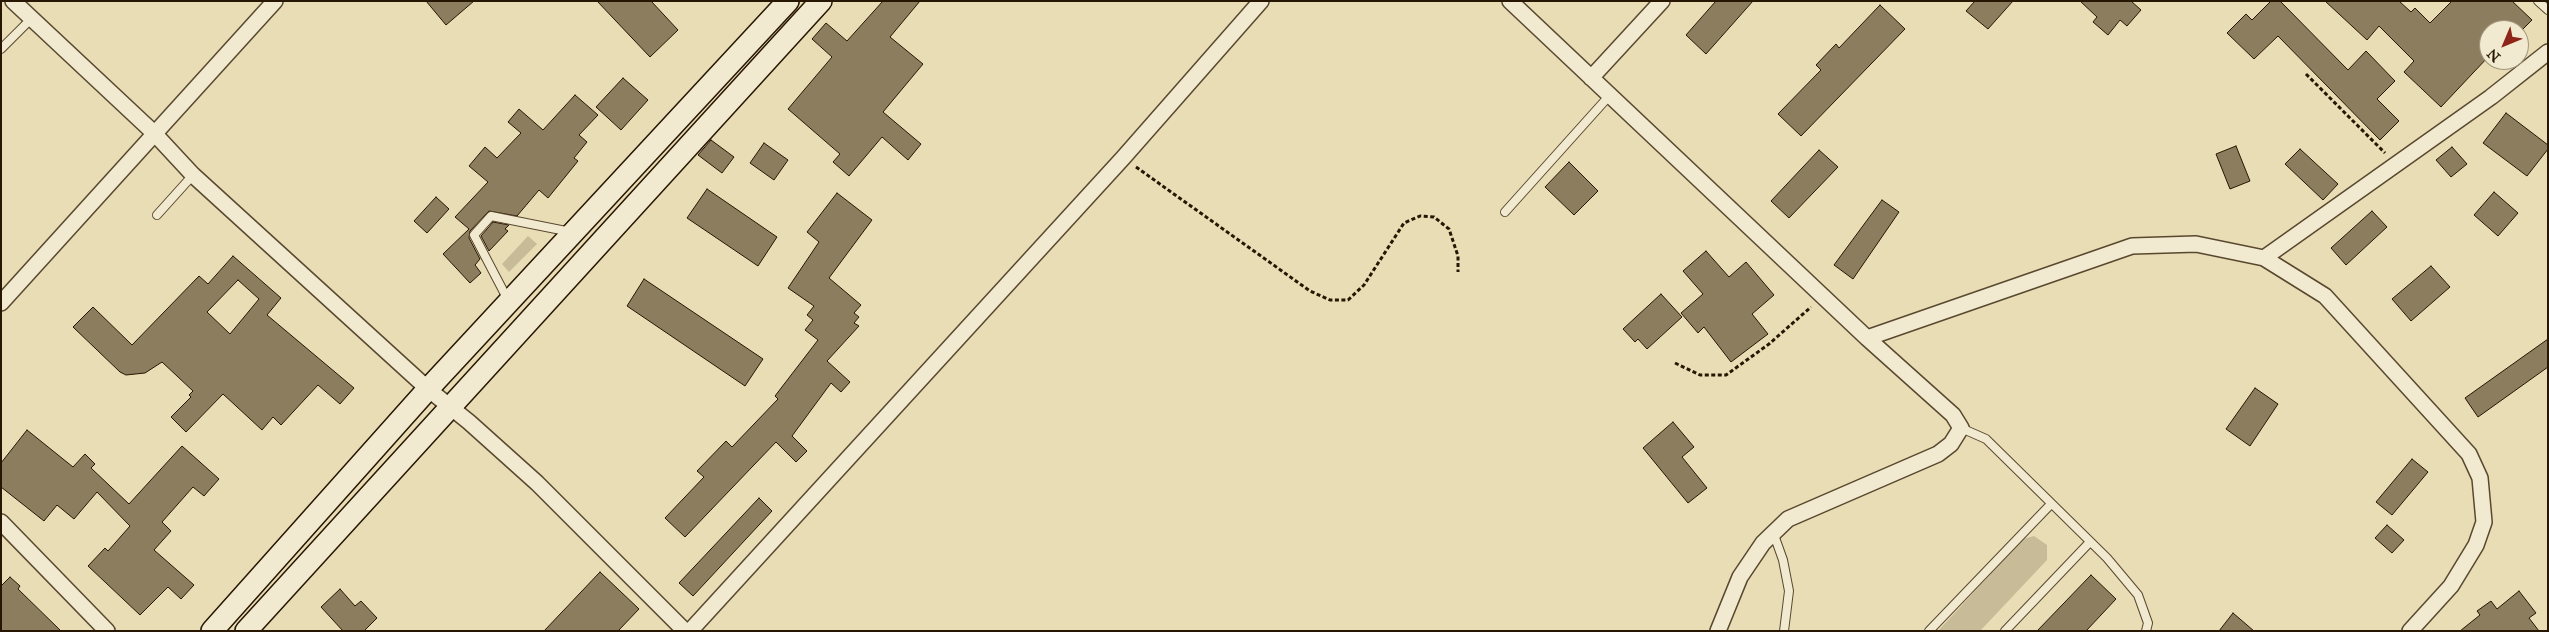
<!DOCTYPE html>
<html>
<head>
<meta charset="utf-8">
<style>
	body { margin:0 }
	#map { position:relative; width:2549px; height:632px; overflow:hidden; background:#e9ddb6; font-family:"IM FELL Great Primer",serif }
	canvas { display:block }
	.frame { position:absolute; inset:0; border:2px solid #271601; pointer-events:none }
	.north { position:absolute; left:2479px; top:20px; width:50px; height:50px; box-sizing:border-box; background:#f1e9d0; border:1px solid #a0957d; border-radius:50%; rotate:225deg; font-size:14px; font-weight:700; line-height:20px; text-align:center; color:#271601 }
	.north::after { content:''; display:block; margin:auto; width:18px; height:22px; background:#8f2418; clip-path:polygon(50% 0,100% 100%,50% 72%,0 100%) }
</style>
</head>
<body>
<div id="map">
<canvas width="2549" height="632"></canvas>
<div class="frame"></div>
<div class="north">N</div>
</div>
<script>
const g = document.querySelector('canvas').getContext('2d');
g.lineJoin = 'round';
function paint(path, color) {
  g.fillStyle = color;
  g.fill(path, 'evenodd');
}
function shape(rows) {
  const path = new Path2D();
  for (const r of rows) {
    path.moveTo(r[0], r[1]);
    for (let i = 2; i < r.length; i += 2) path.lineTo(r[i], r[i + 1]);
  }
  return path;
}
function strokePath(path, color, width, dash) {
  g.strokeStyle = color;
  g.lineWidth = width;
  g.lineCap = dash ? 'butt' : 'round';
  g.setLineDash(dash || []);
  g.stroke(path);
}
paint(shape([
	[528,236,537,244,509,272,502,264],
	[2034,536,2047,545,2047,560,1980,631,1938,631,2023,539]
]), '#c8bb97');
const building = shape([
	[426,1,474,1,446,25,426,1],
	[597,1,651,1,678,30,650,57,597,1],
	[883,1,920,1,890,37,923,64,883,112,921,144,908,160,882,137,849,176,833,162,840,154,788,109,832,57,812,39,826,23,847,41,883,1],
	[1716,1,1753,1,1706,54,1686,35,1716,1],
	[1975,1,2013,1,1988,29,1966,11,1975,1],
	[2080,1,2131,1,2141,10,2127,26,2120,20,2108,35,2093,22,2097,17,2080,1],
	[2271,1,2280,1,2348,70,2366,51,2395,81,2377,99,2399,121,2380,140,2278,36,2254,59,2227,33,2246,14,2252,20,2271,1],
	[2325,1,2399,1,2411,12,2415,8,2430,23,2452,1,2512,1,2532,20,2522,30,2489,30,2489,56,2441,107,2404,72,2414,61,2379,26,2367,40,2325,1],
	[1880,5,1905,29,1801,136,1778,114,1821,70,1816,65,1836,44,1839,48,1880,5],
	[623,78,648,100,621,130,596,107,623,78],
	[575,95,598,115,579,135,587,142,574,158,578,161,548,198,539,190,517,216,489,211,470,231,469,238,480,259,475,265,481,273,470,283,443,254,469,229,455,217,488,182,469,166,485,147,497,158,521,133,508,122,519,109,543,130,575,95],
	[2506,113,2548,145,2548,149,2527,176,2483,143,2506,113],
	[711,140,734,157,722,173,698,155,711,140],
	[764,143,788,160,774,180,750,163,764,143],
	[2236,146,2250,181,2230,189,2216,154,2236,146],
	[2452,147,2467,164,2451,177,2436,160,2452,147],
	[2300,149,2338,184,2323,200,2285,164,2300,149],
	[1819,150,1838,167,1789,218,1771,201,1819,150],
	[1569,162,1598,191,1574,215,1545,187,1569,162],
	[707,189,777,237,758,266,687,218,707,189],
	[2494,192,2518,213,2498,236,2474,215,2494,192],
	[837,193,872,220,829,278,861,305,854,313,859,317,854,323,859,326,827,361,850,382,841,392,831,383,792,436,807,451,796,462,776,442,685,537,665,518,704,477,697,471,726,441,732,447,778,399,775,396,818,340,805,330,813,320,807,315,814,306,788,288,819,242,807,232,837,193],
	[436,197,449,209,427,233,414,221,436,197],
	[1882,200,1899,212,1853,279,1834,265,1882,200],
	[2372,211,2387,227,2346,265,2331,248,2372,211],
	[493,222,509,225,505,229,508,231,489,251,481,236,493,222],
	[1706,251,1729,277,1746,262,1774,295,1752,314,1768,334,1731,362,1704,327,1698,333,1681,313,1703,294,1683,271,1706,251],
	[233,256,281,298,267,315,354,388,340,404,318,385,281,425,273,417,262,430,223,394,186,432,171,417,191,397,189,395,193,391,162,362,145,373,126,375,120,372,73,327,93,307,132,345,199,276,208,284,233,256],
	[238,280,259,299,230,334,207,312,238,280],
	[2431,266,2450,287,2411,321,2392,299,2431,266],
	[644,279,763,359,745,386,627,306,644,279],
	[1661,294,1682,317,1647,349,1638,339,1635,342,1623,329,1661,294],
	[2548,339,2548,367,2478,417,2465,398,2548,339],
	[2255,388,2278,404,2250,446,2226,429,2255,388],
	[1673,422,1694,447,1682,457,1707,488,1688,503,1643,448,1673,422],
	[27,430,73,467,85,454,95,464,91,468,129,504,182,446,219,479,204,496,193,487,162,522,171,531,154,550,194,585,181,599,168,587,140,615,88,566,105,548,108,551,130,526,97,492,74,519,57,505,44,521,1,487,1,463,27,430],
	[2412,459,2428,472,2392,515,2376,502,2412,459],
	[759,498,772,511,693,596,679,583,759,498],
	[2387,525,2404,540,2392,553,2375,538,2387,525],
	[600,572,639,609,618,631,544,631,600,572],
	[2091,575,2116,599,2086,631,2037,631,2091,575],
	[10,577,20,586,18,589,61,631,1,631,1,586,10,577],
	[340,589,355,606,361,601,377,618,364,631,343,631,321,607,340,589],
	[2519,591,2536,613,2529,618,2539,631,2460,631,2480,615,2477,611,2491,601,2497,609,2519,591],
	[2233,613,2254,631,2219,631,2233,613]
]);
paint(building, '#8c7d5f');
strokePath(building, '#271601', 1);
const lane = shape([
	[2538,1,2548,10],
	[1,49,31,19],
	[1505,212,1610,95],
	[157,215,193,175],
	[508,300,474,235,491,216,571,232],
	[1961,428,1986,439,2107,558,2138,595,2148,623,2146,631],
	[1773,532,1783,560,1789,591,1784,631],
	[1929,631,2051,504],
	[2005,631,2089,543]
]);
const street = shape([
	[13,1,154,133,193,175,428,389,469,422,537,483,685,631],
	[1510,1,1867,338,1953,415,1961,428,1951,444,1938,454,1788,519,1763,543,1740,577,1718,631],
	[1591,78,1662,1],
	[2264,258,2491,97,2548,52],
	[1,303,275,1],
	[1867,338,2132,246,2196,244,2264,258,2325,296,2469,454,2480,478,2484,522,2476,545,2451,586,2410,631],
	[1,522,107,631],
	[690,631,1123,158,1261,1]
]);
const secondary = shape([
	[212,631,428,389,788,1],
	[246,631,821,1]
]);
strokePath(lane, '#58482e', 10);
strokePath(street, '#58482e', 18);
strokePath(secondary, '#271601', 24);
strokePath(shape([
	[2306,74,2385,153],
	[1136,167,1310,291,1330,300,1348,300,1364,285,1404,223,1420,216,1434,217,1449,229,1458,256,1458,272],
	[1675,363,1700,375,1726,375,1769,344,1811,307]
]), '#271601', 3, [4, 2.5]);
strokePath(lane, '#f1e9d0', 8);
strokePath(street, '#f1e9d0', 15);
strokePath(secondary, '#f1e9d0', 21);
</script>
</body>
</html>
